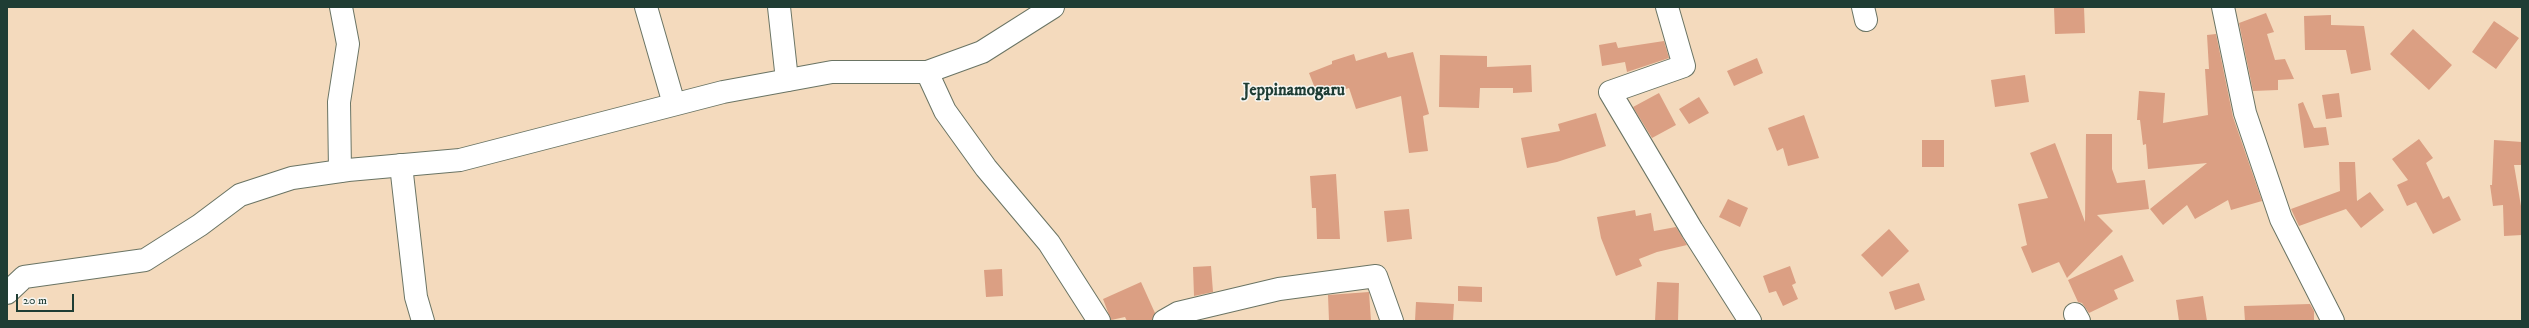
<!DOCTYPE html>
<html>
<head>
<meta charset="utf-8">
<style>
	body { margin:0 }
	#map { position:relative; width:2529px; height:328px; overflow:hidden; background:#f4dabd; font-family:"IM FELL DW Pica",serif }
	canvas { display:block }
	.frame { position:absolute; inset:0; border:8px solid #1f3d34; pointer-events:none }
	.scale { position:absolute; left:16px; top:294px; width:58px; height:18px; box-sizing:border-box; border:2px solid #1f3d34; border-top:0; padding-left:5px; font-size:12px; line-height:14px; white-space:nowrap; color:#1f3d34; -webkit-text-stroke:3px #f6f6f2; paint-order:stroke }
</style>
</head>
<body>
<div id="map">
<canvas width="2529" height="328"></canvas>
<div class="frame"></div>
<div class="scale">20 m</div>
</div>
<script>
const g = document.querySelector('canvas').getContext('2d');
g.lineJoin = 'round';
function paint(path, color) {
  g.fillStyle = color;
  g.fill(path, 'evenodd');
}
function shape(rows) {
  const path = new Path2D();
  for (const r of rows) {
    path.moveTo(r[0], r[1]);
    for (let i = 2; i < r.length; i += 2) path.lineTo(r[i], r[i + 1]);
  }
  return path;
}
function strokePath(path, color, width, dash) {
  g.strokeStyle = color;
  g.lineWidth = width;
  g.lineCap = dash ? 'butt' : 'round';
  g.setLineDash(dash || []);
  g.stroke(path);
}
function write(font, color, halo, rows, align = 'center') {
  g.font = font + ' "IM FELL DW Pica",serif';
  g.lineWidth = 3;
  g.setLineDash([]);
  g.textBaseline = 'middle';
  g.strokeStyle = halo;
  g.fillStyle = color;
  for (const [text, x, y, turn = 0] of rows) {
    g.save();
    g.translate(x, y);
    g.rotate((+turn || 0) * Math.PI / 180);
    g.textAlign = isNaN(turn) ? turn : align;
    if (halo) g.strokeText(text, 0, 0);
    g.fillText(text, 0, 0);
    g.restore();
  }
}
paint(shape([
	[2054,7,2084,7,2085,33,2055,34],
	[2266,13,2274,32,2267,34,2275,60,2285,59,2294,79,2278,80,2278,90,2253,91,2239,23],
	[2331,15,2331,25,2364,26,2371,70,2351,74,2346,50,2305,50,2304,16],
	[2494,21,2519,38,2496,69,2472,52],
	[2413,29,2452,65,2429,90,2390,54],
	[2216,34,2233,117,2262,201,2231,210,2228,200,2195,219,2187,205,2163,225,2150,209,2207,163,2148,169,2146,144,2143,145,2140,120,2137,120,2139,91,2165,93,2163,123,2208,115,2205,69,2209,69,2207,35],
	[1664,41,1669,58,1627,72,1625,62,1602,66,1599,45,1616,42,1618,48],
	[1386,52,1388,58,1413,52,1429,114,1423,116,1428,151,1409,153,1401,96,1356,109,1349,88,1340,91,1339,87,1318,96,1309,73,1332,64,1332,61,1354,54,1356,61],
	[1440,55,1487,56,1487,67,1531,65,1532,92,1513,93,1513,88,1480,88,1479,108,1439,107],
	[1757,58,1763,73,1734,86,1727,71],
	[2025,75,2029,102,1995,107,1991,80],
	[1659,93,1676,125,1652,138,1633,107],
	[2339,93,2342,117,2326,119,2322,95],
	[1699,97,1709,113,1689,124,1679,109],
	[2303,102,2314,128,2326,127,2329,145,2304,148,2298,104],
	[1596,113,1606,146,1557,162,1527,168,1521,138,1560,131,1558,124],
	[1804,115,1819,158,1788,166,1783,148,1777,151,1768,128],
	[2086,134,2112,134,2112,169,2117,183,2145,180,2149,209,2097,215,2113,231,2067,278,2059,262,2032,273,2021,247,2027,245,2018,204,2048,198,2030,153,2055,143,2085,222],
	[2419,139,2433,158,2426,163,2443,199,2449,196,2461,220,2433,234,2416,202,2407,206,2397,185,2408,180,2392,159],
	[1922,140,1944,140,1944,167,1922,167],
	[2494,140,2522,142,2522,165,2514,165,2522,212,2522,235,2504,236,2503,205,2493,206,2490,185,2492,185],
	[2339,162,2355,162,2357,201,2370,192,2384,210,2361,228,2346,209,2299,226,2291,209,2340,191],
	[1336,174,1340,239,1317,239,1316,208,1312,208,1310,176],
	[1728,199,1748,208,1740,227,1719,217],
	[1409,209,1412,239,1387,242,1384,211],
	[1635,210,1636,216,1651,213,1654,231,1676,227,1687,245,1657,252,1639,259,1642,266,1616,276,1601,238,1597,217],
	[1889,229,1909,251,1882,277,1861,255],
	[2122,255,2134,281,2114,290,2118,299,2089,313,2082,303,2078,302,2068,280],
	[1211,266,1213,292,1194,296,1193,267],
	[1790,266,1796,283,1792,285,1798,299,1783,306,1776,291,1769,293,1763,276],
	[1002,269,1003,296,986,297,984,270],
	[1141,282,1155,313,1152,321,1127,321,1125,317,1111,320,1103,299],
	[1657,282,1679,283,1678,321,1655,321],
	[1919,283,1925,300,1895,310,1889,292],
	[1458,286,1482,287,1482,302,1458,301],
	[1369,292,1371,321,1329,321,1328,295],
	[2203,296,2207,321,2179,321,2176,300],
	[1416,302,1454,304,1453,321,1415,321],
	[2310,304,2314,311,2314,321,2245,321,2244,306]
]), '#db9f83');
const minor = shape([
	[646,7,674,104],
	[779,7,787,80],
	[1667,7,1684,66,1610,92,1692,230,1750,321],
	[1863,7,1866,20],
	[2223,7,2245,113,2281,219,2333,321],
	[927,72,945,111,986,168,1049,243,1099,321],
	[401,165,416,297,423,321],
	[340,171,339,102,348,44,341,7],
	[2075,314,2079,321],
	[1164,321,1178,313,1279,289,1376,276,1392,321]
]);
const tertiary = shape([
	[7,293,24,277,145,260,200,225,240,195,292,178,348,170,460,160,723,92,832,72,927,72,982,52,1053,7]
]);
strokePath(minor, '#6a7464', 24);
strokePath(tertiary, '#6a7464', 24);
strokePath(minor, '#fff', 22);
strokePath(tertiary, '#fff', 22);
write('bold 17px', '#1f3d34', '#f6f6f2', [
	["Jeppinamogaru",1294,91]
]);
</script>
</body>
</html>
